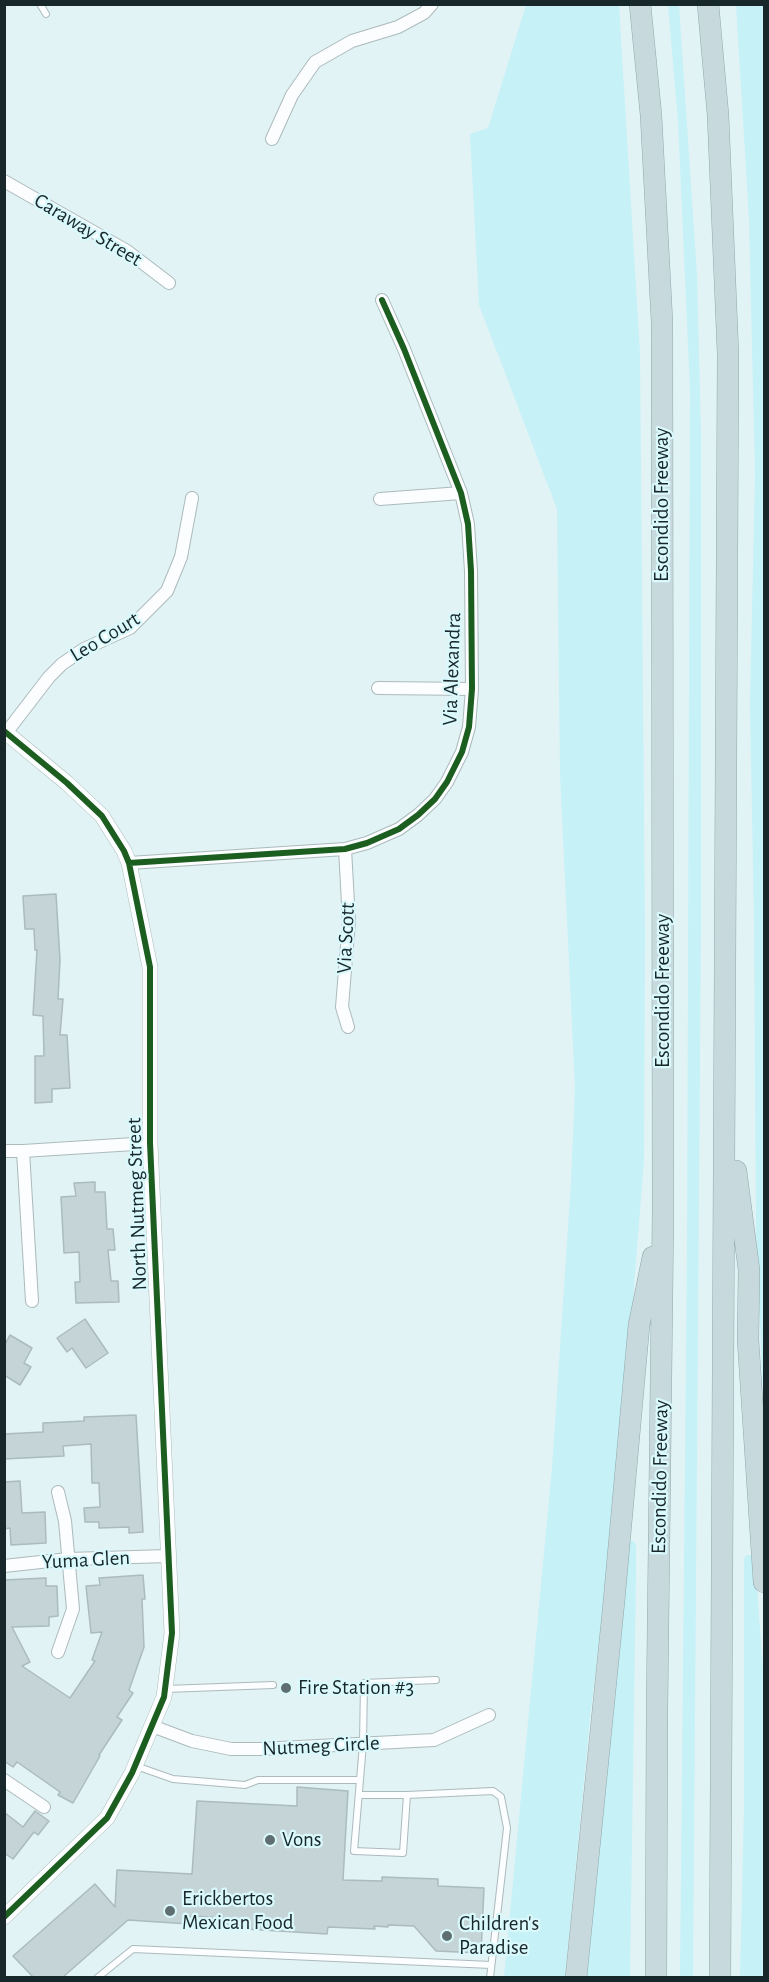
<!DOCTYPE html>
<html>
<head>
<meta charset="utf-8">
<style>
	body { margin:0 }
	#map { position:relative; width:769px; height:1982px; overflow:hidden; background:#e2f3f5; font-family:"Alegreya Sans",sans-serif }
	canvas { display:block }
	.frame { position:absolute; inset:0; border:6px solid #182729; pointer-events:none }
</style>
</head>
<body>
<div id="map">
<canvas width="769" height="1982"></canvas>
<div class="frame"></div>
</div>
<script>
const g = document.querySelector('canvas').getContext('2d');
g.lineJoin = 'round';
function paint(path, color) {
  g.fillStyle = color;
  g.fill(path, 'evenodd');
}
function shape(rows) {
  const path = new Path2D();
  for (const r of rows) {
    path.moveTo(r[0], r[1]);
    for (let i = 2; i < r.length; i += 2) path.lineTo(r[i], r[i + 1]);
  }
  return path;
}
function strokePath(path, color, width, dash) {
  g.strokeStyle = color;
  g.lineWidth = width;
  g.lineCap = dash ? 'butt' : 'round';
  g.setLineDash(dash || []);
  g.stroke(path);
}
function write(font, color, halo, rows, align = 'center') {
  g.font = font + ' "Alegreya Sans",sans-serif';
  g.lineWidth = 4.5;
  g.setLineDash([]);
  g.textBaseline = 'middle';
  g.strokeStyle = halo;
  g.fillStyle = color;
  for (const [text, x, y, turn = 0] of rows) {
    g.save();
    g.translate(x, y);
    g.rotate((+turn || 0) * Math.PI / 180);
    g.textAlign = isNaN(turn) ? turn : align;
    if (halo) g.strokeText(text, 0, 0);
    g.fillText(text, 0, 0);
    g.restore();
  }
}
paint(shape([
	[526,5,619,5,640,353,645,934,644,1160,621,1451,590,1718,565,1977,504,1977,552,1468,571,1182,575,1087,560,775,557,509,479,305,470,134,488,128],
	[668,5,679,5,697,275,701,435,701,926,693,1978,680,1977,687,1253,690,390,678,121],
	[736,5,764,5,764,1420,756,1231,754,924,750,704,755,474,749,219],
	[629,1541,633,1541,636,1545,636,1573,630,1977,586,1978],
	[746,1555,753,1555,755,1560,764,1684,764,1977,740,1978,744,1807,744,1559]
]), '#c5f1f7');
const building = shape([
	[56,894,60,960,58,999,63,999,60,1035,67,1035,70,1088,52,1089,52,1102,35,1103,35,1056,44,1056,43,1016,33,1015,37,950,35,950,34,929,25,929,23,896,56,894],
	[95,1182,95,1192,105,1192,107,1229,113,1229,115,1250,108,1250,111,1281,118,1281,119,1302,76,1303,75,1282,80,1282,79,1252,64,1253,61,1197,76,1196,74,1183,95,1182],
	[85,1319,108,1353,86,1368,72,1348,67,1352,57,1338,85,1319],
	[10,1335,32,1348,24,1363,31,1367,20,1385,4,1375,4,1346,10,1335],
	[136,1415,143,1532,129,1533,129,1527,99,1528,99,1522,85,1522,84,1508,100,1507,99,1483,92,1483,91,1444,63,1446,64,1456,4,1459,4,1434,43,1432,43,1423,84,1421,84,1417,136,1415],
	[20,1481,22,1513,45,1512,46,1543,11,1545,10,1528,4,1529,4,1482,20,1481],
	[143,1575,145,1599,142,1599,144,1647,129,1690,133,1693,117,1717,122,1720,99,1755,100,1756,73,1803,58,1795,60,1792,17,1762,13,1767,4,1761,4,1580,46,1578,46,1586,57,1586,58,1616,49,1617,49,1626,12,1627,30,1662,22,1666,70,1698,95,1661,92,1660,102,1632,91,1633,86,1586,100,1585,99,1578,143,1575],
	[297,1787,348,1791,343,1880,382,1881,382,1877,438,1879,438,1886,484,1888,481,1953,436,1951,414,1926,388,1925,388,1927,374,1926,375,1929,328,1927,327,1934,213,1927,212,1917,190,1916,189,1924,128,1920,63,1977,33,1977,13,1956,95,1884,115,1907,117,1870,192,1874,197,1801,297,1806,297,1787],
	[35,1811,49,1821,38,1835,34,1832,13,1859,4,1853,4,1812,23,1827,35,1811]
]);
paint(building, '#c5d4d6');
strokePath(building, '#acbbbd', 1.5);
const service = shape([
	[40,4,46,14],
	[166,1689,273,1685],
	[136,1766,173,1779,245,1785,258,1780,360,1780],
	[359,1795,407,1795,403,1853,354,1851,363,1744,364,1683,436,1680],
	[407,1795,493,1791,501,1797,507,1828,490,1978],
	[97,1978,133,1949,491,1965]
]);
const minor = shape([
	[272,139,292,95,315,62,352,41,398,27,424,13,432,4],
	[4,181,127,251,169,283],
	[380,499,461,493],
	[378,688,472,689],
	[6,733,49,677,62,664,84,649,130,628,167,591,181,557,192,498],
	[345,849,349,921,342,1007,348,1027],
	[129,863,345,849,367,843,399,829,418,815,435,799,447,782,462,752,469,727,472,689,471,571,468,524,461,493,404,349,382,300],
	[4,1151,23,1151,150,1143],
	[23,1151,32,1301],
	[58,1492,65,1521,73,1609,58,1652],
	[4,1566,68,1559,168,1556],
	[152,1726,192,1741,231,1749,260,1749,434,1740,489,1715],
	[4,1780,44,1807]
]);
const tertiary = shape([
	[4,731,67,783,102,816,124,851,129,863,150,967,150,1143,172,1633,164,1697,132,1773,107,1818,4,1917]
]);
const motorway = shape([
	[640,4,651,115,662,322,663,1212,657,1711,656,1978],
	[708,4,718,115,728,354,720,1978],
	[736,1171,749,1270,748,1340,764,1582],
	[576,1978,614,1601,639,1325,653,1257]
]);
strokePath(service, '#acbabc', 8);
strokePath(minor, '#acbabc', 14);
strokePath(tertiary, '#acbabc', 16);
strokePath(motorway, '#90a9ac', 22);
strokePath(service, '#fbfdfe', 6);
strokePath(minor, '#fbfdfe', 12);
strokePath(tertiary, '#fbfdfe', 15);
strokePath(motorway, '#c7d9dc', 21);
strokePath(shape([
	[4,731,67,783,102,816,124,851,129,863,150,967,150,1143,172,1633,164,1697,132,1773,107,1818,4,1917],
	[129,863,345,849,367,843,399,829,418,815,435,799,447,782,462,752,469,727,472,689,471,571,468,524,461,493,404,349,382,300]
]), '#1b5e20', 6);
for (const [x, y, r, color] of [
	[286,1688,6,"#5f6e70"],
	[270,1840,6,"#5f6e70"],
	[170,1911,6,"#5f6e70"],
	[447,1936,6,"#5f6e70"]
]) {
  const dot = new Path2D();
  dot.arc(x, y, r, 0, 2 * Math.PI);
  g.fillStyle = color;
  g.fill(dot);
  strokePath(dot, '#daf9fd', 2);
}
write('21px', '#182729', '#daf9fd', [
	["Caraway Street",88,230,31],
	["Escondido Freeway",662,505,-90],
	["Leo Court",105,637,-31],
	["Via Alexandra",452,669,-88],
	["Via Scott",346,938,-87],
	["Escondido Freeway",663,991,-90],
	["North Nutmeg Street",137,1204,-92],
	["Escondido Freeway",660,1477,-89],
	["Yuma Glen",86,1560,-3],
	["Nutmeg Circle",321,1746,-3]
]);
write('21px', '#182729', '#daf9fd', [
	["Fire Station #3",298,1688],
	["Vons",282,1840],
	["Erickbertos",182,1899],
	["Mexican Food",182,1923],
	["Children's",459,1924],
	["Paradise",459,1948]
], 'left');
</script>
</body>
</html>
